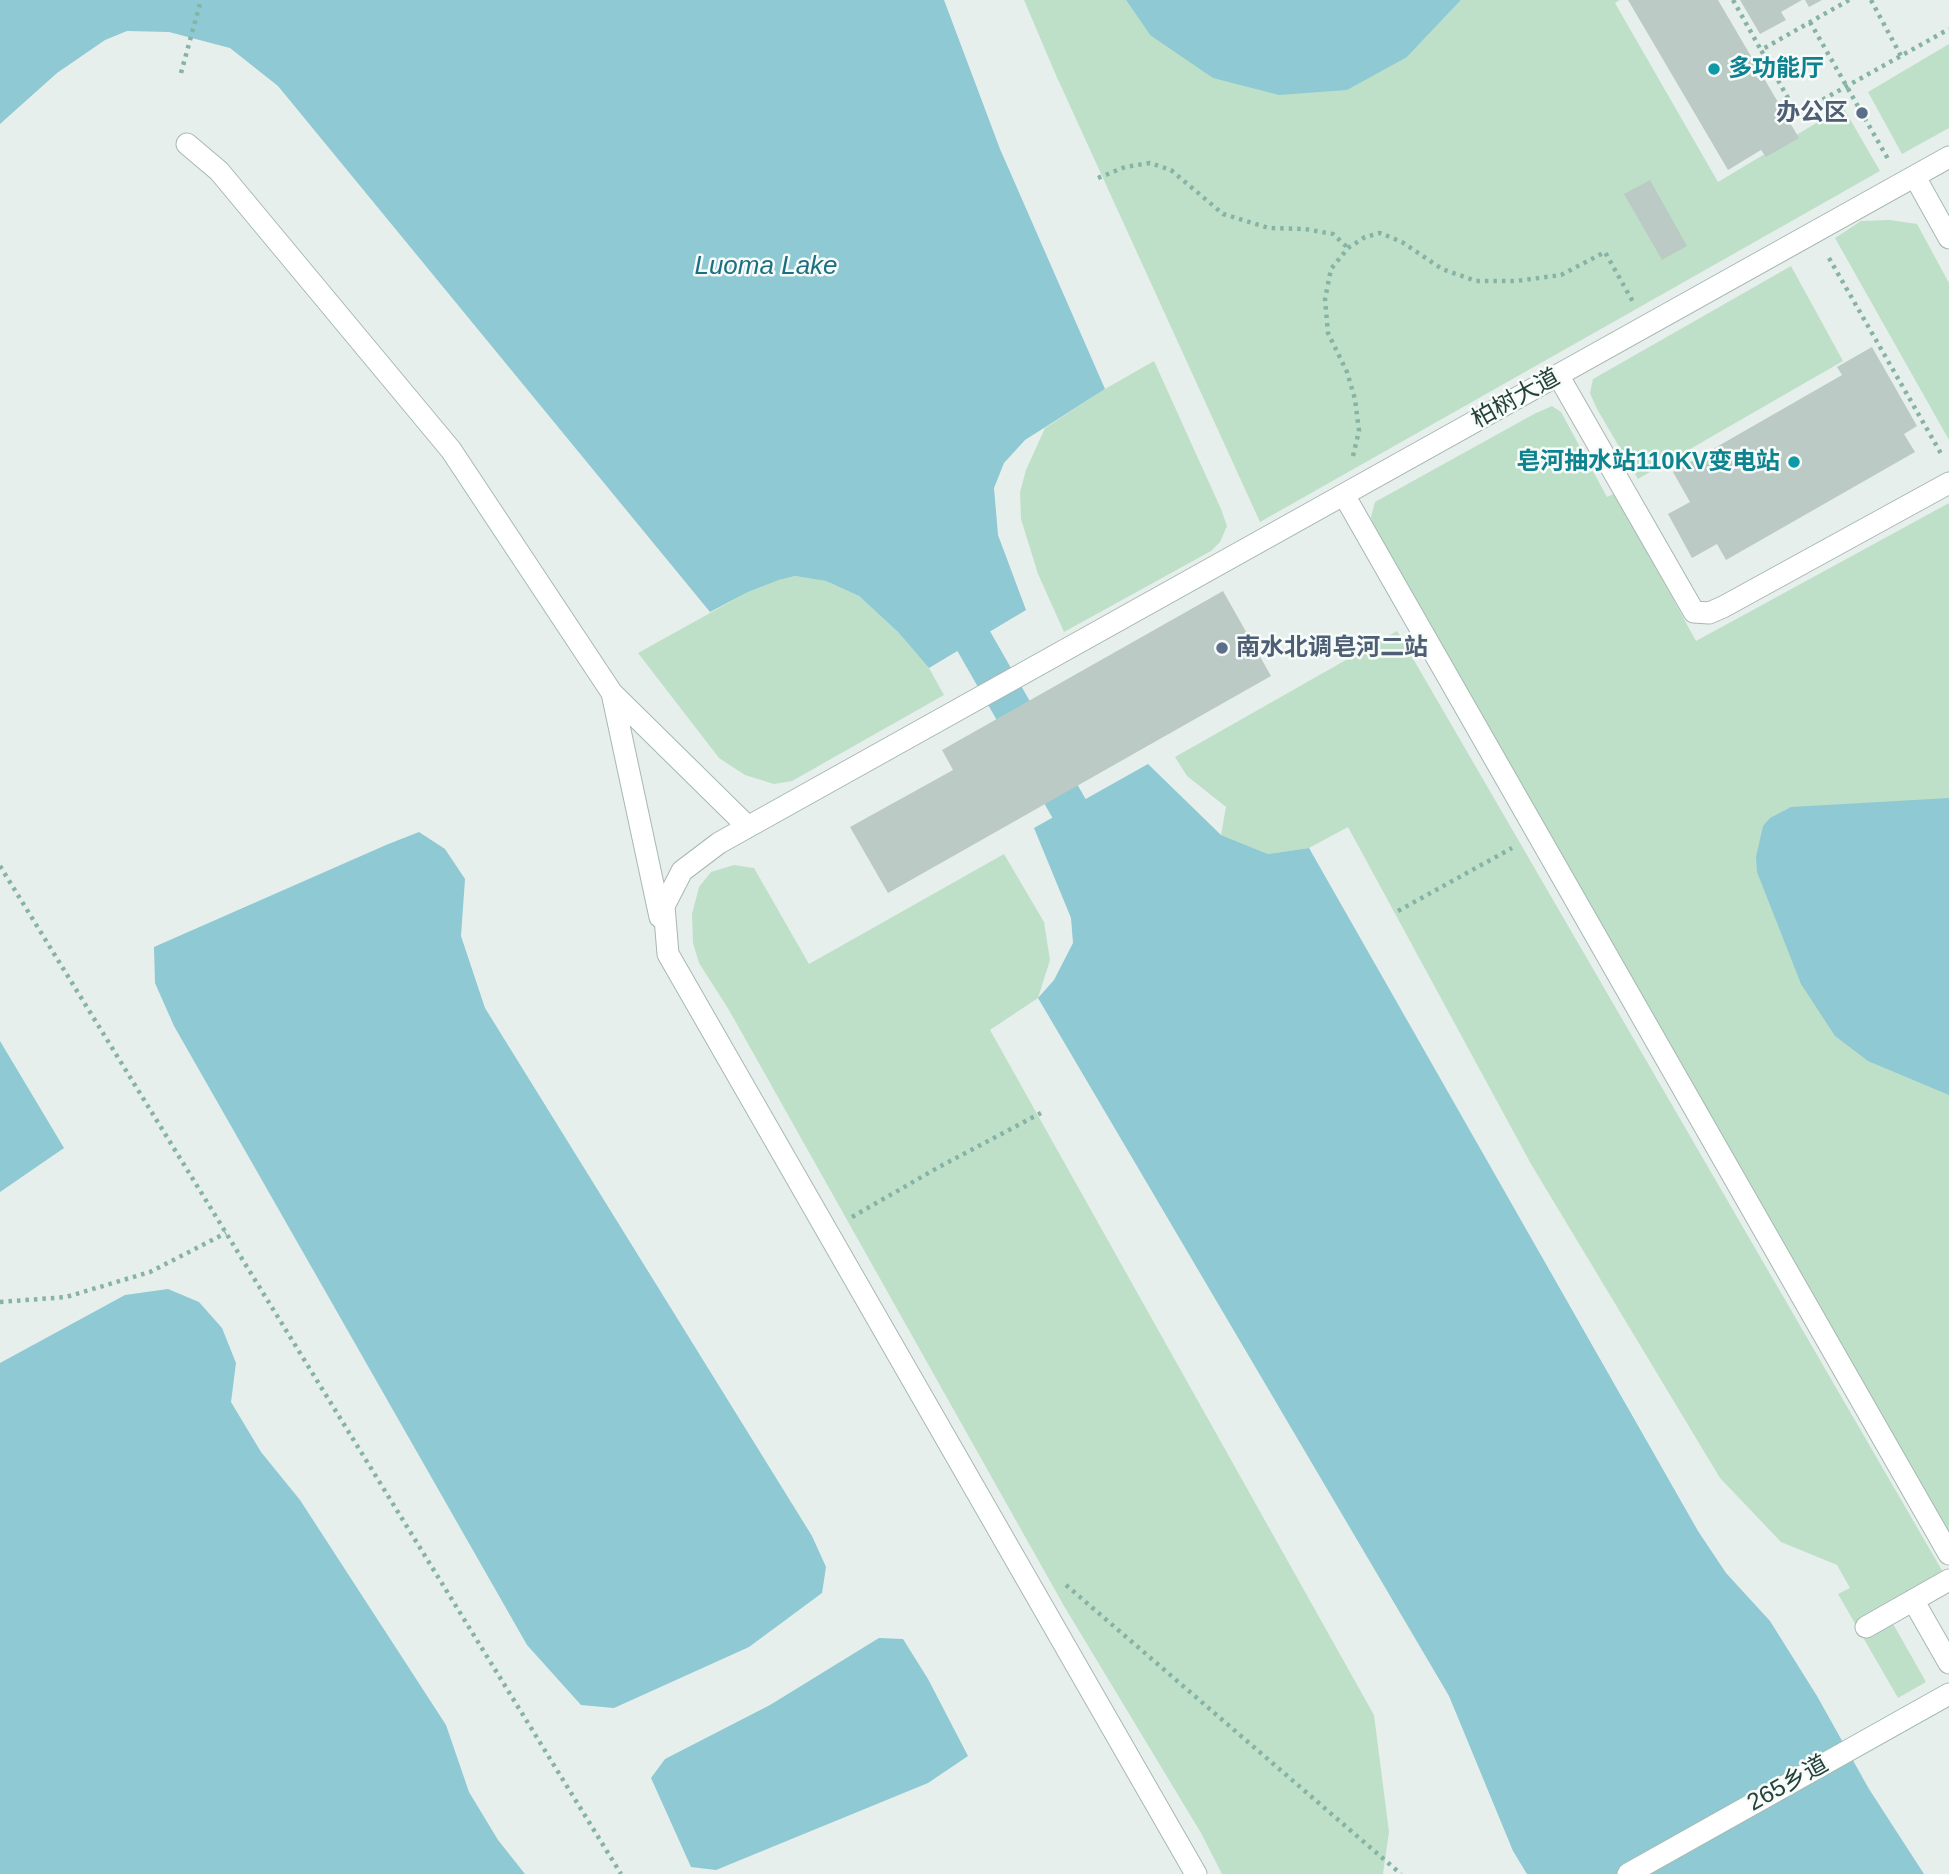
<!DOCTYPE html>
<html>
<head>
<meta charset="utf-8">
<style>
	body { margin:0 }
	canvas { display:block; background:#e6efeb }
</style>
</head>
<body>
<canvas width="1949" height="1874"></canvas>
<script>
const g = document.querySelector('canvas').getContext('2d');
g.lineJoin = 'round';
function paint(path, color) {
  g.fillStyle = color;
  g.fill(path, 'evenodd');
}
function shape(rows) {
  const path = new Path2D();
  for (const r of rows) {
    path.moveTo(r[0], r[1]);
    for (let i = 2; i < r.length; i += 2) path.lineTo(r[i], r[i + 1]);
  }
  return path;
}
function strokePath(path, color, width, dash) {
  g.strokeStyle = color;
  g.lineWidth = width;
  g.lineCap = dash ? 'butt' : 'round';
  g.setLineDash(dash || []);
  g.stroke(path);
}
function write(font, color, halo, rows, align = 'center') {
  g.font = font + ' Arial,"Noto Sans SC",sans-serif';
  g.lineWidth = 5;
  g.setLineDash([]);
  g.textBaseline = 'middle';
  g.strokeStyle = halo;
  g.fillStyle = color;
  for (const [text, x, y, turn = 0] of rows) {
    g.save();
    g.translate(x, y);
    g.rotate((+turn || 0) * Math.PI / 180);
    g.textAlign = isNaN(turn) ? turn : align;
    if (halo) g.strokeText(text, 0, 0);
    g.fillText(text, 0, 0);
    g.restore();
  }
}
paint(shape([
	[1024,0,1126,0,1150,35,1407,57,1461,0,1620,0,1615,3,1718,182,1843,107,1880,171,1260,522,1055,73],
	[1949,44,1949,128,1902,154,1868,92],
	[1890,220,1917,224,1949,283,1949,440,1835,238,1861,221],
	[1791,266,1843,361,1638,479,1597,409,1590,393,1593,379],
	[1154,361,1221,509,1227,526,1220,542,1211,551,1064,632,1038,574,1021,519,1020,492,1026,470,1045,428,1105,389],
	[1552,406,1561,412,1607,497,1615,493,1696,641,1949,503,1949,1538,1373,529,1371,517,1375,502,1534,414],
	[795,576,826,581,859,596,898,632,929,668,944,695,792,781,774,784,745,775,719,758,638,653,748,592,779,580],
	[1397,631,1943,1572,1883,1606,1926,1682,1898,1698,1838,1594,1850,1588,1837,1565,1781,1542,1720,1478,1531,1164,1348,827,1309,848,1268,854,1221,835,1226,807,1187,776,1175,757],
	[1004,854,1044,922,1050,960,1038,998,990,1030,1374,1715,1389,1832,1383,1874,1222,1874,1201,1833,1064,1606,729,1010,699,963,693,943,692,914,699,887,711,872,734,865,754,868,809,964]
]), '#bfe0c8');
paint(shape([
	[0,0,944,0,1000,149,1105,389,1025,440,1004,463,994,488,998,535,1026,610,929,668,898,632,859,596,826,581,795,576,779,580,748,592,710,612,278,86,230,48,169,32,127,31,105,40,57,73,0,124],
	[1126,0,1461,0,1407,57,1347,90,1279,95,1213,78,1150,35],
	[1148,764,1221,835,1268,854,1309,848,1698,1531,1726,1573,1770,1621,1817,1696,1869,1789,1924,1874,1527,1874,1513,1851,1449,1696,1038,998,1054,980,1073,943,1071,918,1034,828],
	[1949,798,1949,1095,1868,1061,1835,1036,1801,984,1757,872,1756,857,1763,826,1770,818,1791,807],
	[419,832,445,849,465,879,461,936,485,1008,812,1536,826,1567,822,1593,749,1647,614,1708,581,1705,527,1645,174,1026,155,983,154,947,386,845],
	[0,1041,64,1148,0,1192],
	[168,1289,199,1302,222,1328,236,1363,231,1402,261,1452,300,1500,446,1725,469,1792,498,1840,525,1874,0,1874,0,1363,125,1295],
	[879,1638,903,1639,928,1679,968,1756,928,1783,716,1870,691,1867,651,1778,665,1759,770,1705]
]), '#8ec9d4');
strokePath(shape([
	[948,596,1095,854]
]), '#8ec9d4', 38);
paint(shape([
	[1628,0,1718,0,1799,138,1766,157,1761,150,1728,170],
	[1740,0,1802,0,1781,12,1786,20,1760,34],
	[1805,0,1822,0,1809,7],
	[1650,180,1687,246,1662,260,1624,194],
	[1872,347,1917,426,1904,434,1915,452,1726,560,1717,544,1692,558,1668,514,1690,502,1673,472,1842,375,1837,367],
	[1223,591,1271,676,888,893,850,827,953,770,942,750]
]), '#bbcac4');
const lane = shape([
	[187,144,219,171,451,450,612,693],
	[1915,177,1949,238],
	[1558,375,1694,612,1709,613,1723,607,1949,483],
	[1344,495,1949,1554],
	[660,917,612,693,748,827],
	[1913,1600,1949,1663],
	[1866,1627,1949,1580],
	[1196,1874,668,954,664,906,682,871,719,843,1949,157]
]);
const secondary = shape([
	[1628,1874,1949,1694]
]);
strokePath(lane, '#a8b8b2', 23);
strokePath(secondary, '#a4bbb3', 23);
strokePath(shape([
	[1733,0,1761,50],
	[1849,0,1761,50,1797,114,1949,29],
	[1871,0,1901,56],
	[1810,22,1888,159],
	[181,73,201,0],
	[1098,178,1125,167,1150,163,1171,170,1223,214,1269,228,1305,229,1333,234,1348,248],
	[1829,258,1943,457],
	[1353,456,1359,431,1355,399,1347,372,1328,333,1325,299,1331,269,1348,248,1365,237,1380,233,1402,242,1442,269,1476,281,1516,281,1561,275,1605,252,1633,302],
	[0,866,621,1874],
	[1398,911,1512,848],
	[852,1217,939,1167,1041,1113],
	[0,1302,66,1297,150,1272,226,1233],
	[1066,1585,1401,1874]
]), '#86b3a5', 4.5, [3.5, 5]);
strokePath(lane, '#fff', 21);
strokePath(secondary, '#fff', 21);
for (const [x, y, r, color] of [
	[1714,69,7,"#0f9aa8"],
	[1862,113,7,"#5c6f8a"],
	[1794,462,7,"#0f9aa8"],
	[1222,648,7,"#5c6f8a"]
]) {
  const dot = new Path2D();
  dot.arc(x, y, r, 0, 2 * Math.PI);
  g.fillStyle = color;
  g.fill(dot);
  strokePath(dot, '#f7fbf9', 2.5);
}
write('bold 24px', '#0d838f', '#f7fbf9', [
	["多功能厅",1728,69],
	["皂河抽水站110KV变电站",1780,462,"right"]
], 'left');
write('bold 24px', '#4e5e75', '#f7fbf9', [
	["办公区",1848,113],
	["南水北调皂河二站",1236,648,"left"]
], 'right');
write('24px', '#24423a', '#f7fbf9', [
	["柏树大道",1516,399,-29],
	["265乡道",1788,1784,-29]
]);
write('italic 26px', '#1c6f80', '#f7fbf9', [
	["Luoma Lake",766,267]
]);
</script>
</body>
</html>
